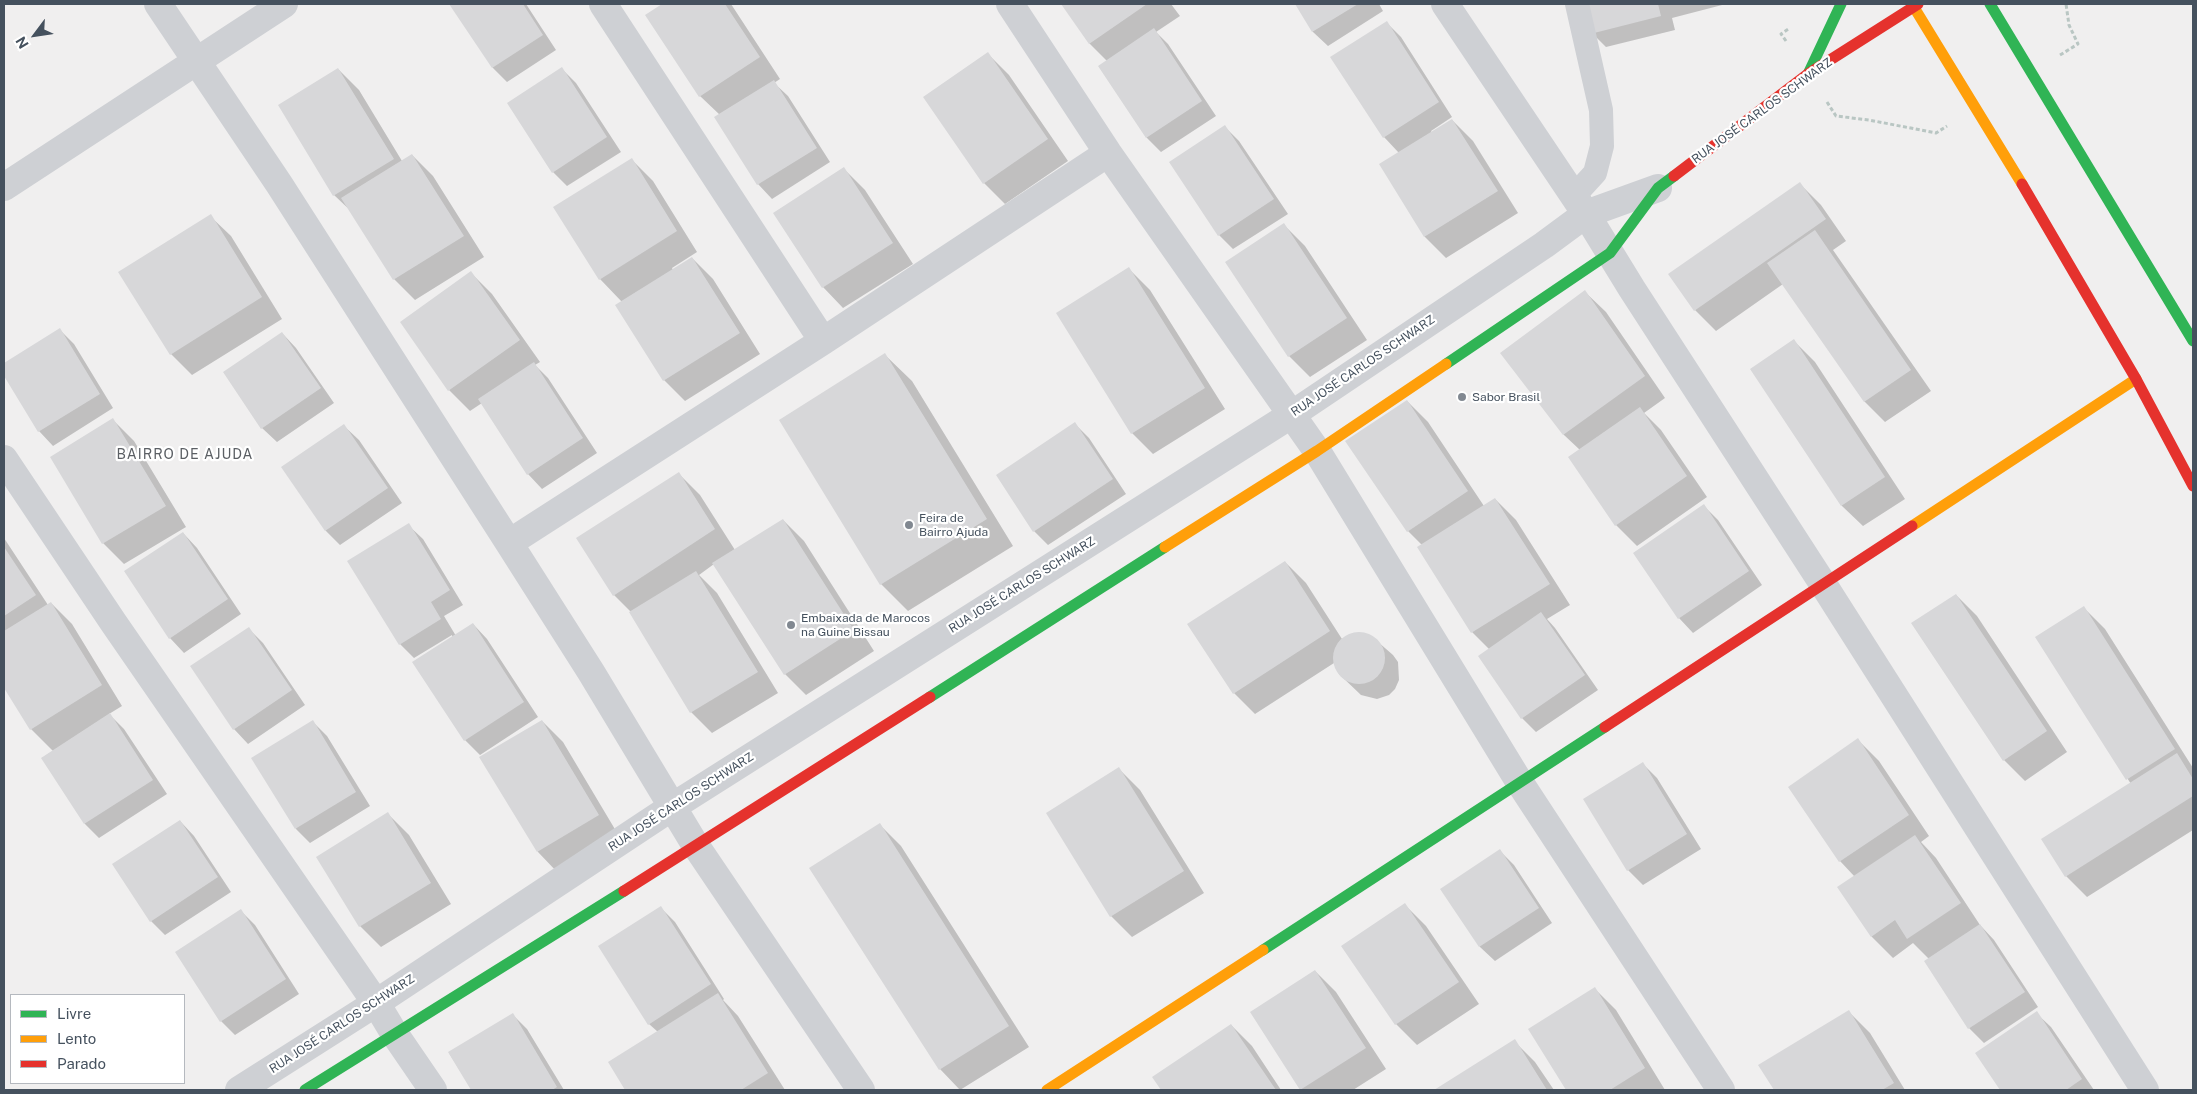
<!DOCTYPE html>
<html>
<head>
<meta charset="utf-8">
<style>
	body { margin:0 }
	#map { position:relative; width:2197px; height:1094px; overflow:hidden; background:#f0efef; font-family:"Public Sans",sans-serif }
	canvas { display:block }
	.frame { position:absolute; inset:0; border:5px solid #45515e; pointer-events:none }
	.legend { position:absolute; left:10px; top:994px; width:175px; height:90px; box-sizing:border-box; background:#fff; border:1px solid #b5b9bf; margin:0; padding:6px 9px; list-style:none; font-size:15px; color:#45515e }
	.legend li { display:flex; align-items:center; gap:10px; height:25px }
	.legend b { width:25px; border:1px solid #b5b9bf }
	.north { position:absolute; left:10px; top:10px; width:50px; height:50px; -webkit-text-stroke:4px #fff; paint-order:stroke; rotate:239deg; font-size:14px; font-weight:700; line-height:20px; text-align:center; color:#45515e }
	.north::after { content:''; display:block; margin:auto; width:18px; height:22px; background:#45515e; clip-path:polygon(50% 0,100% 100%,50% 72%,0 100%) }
</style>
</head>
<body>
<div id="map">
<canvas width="2197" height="1094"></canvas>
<div class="frame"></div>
<ul class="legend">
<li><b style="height:6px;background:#30b455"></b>Livre</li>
<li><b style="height:6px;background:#ff9f0a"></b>Lento</li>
<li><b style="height:6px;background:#e5322d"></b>Parado</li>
</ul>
<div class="north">N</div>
</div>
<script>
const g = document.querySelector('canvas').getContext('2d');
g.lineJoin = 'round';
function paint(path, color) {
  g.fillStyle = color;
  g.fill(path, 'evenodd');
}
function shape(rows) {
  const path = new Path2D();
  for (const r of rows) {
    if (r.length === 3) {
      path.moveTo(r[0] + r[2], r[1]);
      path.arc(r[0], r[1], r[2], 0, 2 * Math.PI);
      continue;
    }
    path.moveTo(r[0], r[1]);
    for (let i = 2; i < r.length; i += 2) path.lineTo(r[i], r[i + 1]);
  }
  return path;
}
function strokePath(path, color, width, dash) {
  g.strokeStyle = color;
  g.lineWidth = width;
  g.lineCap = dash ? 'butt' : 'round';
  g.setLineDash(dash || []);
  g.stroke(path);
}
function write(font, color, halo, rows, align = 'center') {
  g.font = font + ' "Public Sans",sans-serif';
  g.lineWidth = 4.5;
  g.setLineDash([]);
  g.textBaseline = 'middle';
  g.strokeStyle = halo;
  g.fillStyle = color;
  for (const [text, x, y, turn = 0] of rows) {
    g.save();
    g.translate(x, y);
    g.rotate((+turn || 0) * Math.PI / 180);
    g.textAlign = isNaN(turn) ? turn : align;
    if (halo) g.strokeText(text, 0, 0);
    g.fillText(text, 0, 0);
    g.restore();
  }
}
paint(shape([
	[450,4,526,4,556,50,507,82,493,68],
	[665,4,731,4,780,79,774,83,788,96,830,162,772,199,758,184,720,115,700,96,647,15],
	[1062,4,1171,4,1180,16,1156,32,1168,44,1216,116,1161,152,1147,138,1099,66,1107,61,1089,43],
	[1296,4,1379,4,1383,11,1328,46,1313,32],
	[1584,4,1726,4,1672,18,1675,30,1606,47,1592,33],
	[1387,23,1401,37,1452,117,1431,131,1432,133,1452,120,1473,141,1518,213,1446,258,1425,237,1381,165,1399,153,1384,137],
	[988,54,1009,75,1068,161,1005,204,984,183],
	[338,69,359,90,402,161,412,155,433,176,484,257,415,300,394,279,353,213,334,195],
	[562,69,576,83,621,152,567,186,553,172],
	[1225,127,1239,141,1288,214,1233,249,1219,235],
	[632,160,653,181,697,252,672,268,673,270,692,258,713,279,760,354,685,401,664,380,617,305,622,302,600,279],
	[844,169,865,190,913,264,843,308,823,287],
	[1800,184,1821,205,1846,241,1833,250,1931,391,1885,422,1864,401,1783,284,1716,331,1695,310],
	[210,216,231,236,282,319,192,375,171,354],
	[1284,225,1305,246,1367,340,1310,377,1289,356],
	[1129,269,1150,290,1225,409,1153,454,1132,433],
	[471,273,492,294,540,362,535,365,548,378,597,453,542,489,528,474,482,403,470,411,449,390],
	[1585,292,1606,312,1665,398,1644,413,1661,430,1707,497,1637,546,1616,525,1580,450,1564,435,1501,353],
	[60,330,74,344,113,408,53,446,39,431,4,374,4,364],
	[282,333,296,348,334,403,277,442,262,428,225,372],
	[1794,341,1815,362,1905,499,1863,526,1842,506,1752,369],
	[885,355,912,381,1013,546,908,611,881,584,780,420],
	[1407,401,1428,422,1484,506,1495,499,1516,520,1570,605,1547,619,1555,628,1598,690,1536,732,1522,718,1489,649,1472,632,1422,545,1408,531],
	[113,420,134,441,186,527,124,564,103,543],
	[1075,424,1089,438,1126,494,1048,545,1034,531],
	[344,426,359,440,402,503,340,545,326,531,283,468],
	[679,474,700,495,735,550,783,520,804,541,874,651,806,695,785,674,714,564,699,575,717,593,778,693,712,733,691,712,631,612,614,595,578,539],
	[1704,506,1718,520,1762,585,1693,633,1679,618,1634,553],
	[408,525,423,539,463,605,444,616,456,636,473,624,487,639,538,717,480,755,465,740,452,635,414,658,400,644],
	[183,533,197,548,241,614,184,653,170,638,126,572],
	[4,538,48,605,51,603,72,624,122,706,109,714,124,729,167,794,99,838,85,824,42,758,53,751,31,729,4,685],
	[1285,562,1306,583,1342,639,1359,633,1370,635,1393,655,1398,662,1399,680,1395,689,1389,695,1377,699,1361,695,1339,674,1334,663,1255,714,1234,693],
	[1956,595,1977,616,2067,752,2025,781,2004,760],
	[2084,608,2105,629,2193,768,2193,830,2087,897,2066,876,2131,784,2037,638],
	[249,629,263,643,305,705,248,744,234,729,192,667],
	[542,721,563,742,619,836,558,873,538,852],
	[313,722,327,736,370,806,310,843,296,829],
	[1858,740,1879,761,1929,836,1921,842,1936,858,1980,925,1994,940,2038,1007,1984,1043,1969,1028,1926,961,1929,959,1913,943,1893,958,1872,937,1839,888,1855,877,1840,861,1789,787],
	[1643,764,1657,778,1701,849,1643,885,1628,870,1585,799],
	[1119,769,1140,790,1204,893,1132,937,1111,916],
	[388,814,409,835,451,904,381,947,360,926],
	[180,821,194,836,231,892,165,935,151,921],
	[880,825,901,846,1029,1047,960,1090,940,1069],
	[1500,851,1514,865,1552,923,1495,961,1480,947,1442,889],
	[1405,905,1426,926,1479,1004,1417,1045,1396,1024],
	[661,908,675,922,724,999,723,1000,738,1016,785,1090,627,1090,609,1062,658,1032,649,1024],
	[241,911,255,925,299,994,235,1035,221,1021],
	[1315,971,1336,992,1386,1069,1353,1090,1302,1090,1252,1012],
	[1595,989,1616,1010,1665,1090,1568,1090,1530,1029],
	[1849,1012,1870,1033,1905,1090,1775,1090,1760,1066],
	[2036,1013,2051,1027,2094,1090,2001,1090,1977,1053],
	[513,1015,527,1029,564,1090,472,1090,449,1053],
	[1231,1025,1252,1046,1281,1090,1163,1090,1154,1077],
	[1514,1041,1535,1062,1554,1090,1436,1090]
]), '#0003');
paint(shape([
	[449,4,523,4,543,35,492,68],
	[662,4,725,4,760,57,699,97,645,15],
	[1061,4,1147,4,1089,44],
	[1295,4,1358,4,1312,32],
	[1583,4,1658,4,1661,16,1590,34],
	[1387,21,1439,102,1383,138,1330,57],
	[1154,28,1202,101,1146,138,1098,66],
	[988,52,1048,139,983,184,923,97],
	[562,67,607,137,552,173,507,103],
	[338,68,394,159,333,196,278,105],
	[774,80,817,148,757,185,714,117],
	[1452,119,1498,191,1424,237,1379,164],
	[1225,125,1274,199,1218,236,1169,162],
	[412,154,464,236,393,280,341,198],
	[632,158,677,231,599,280,553,207],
	[844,167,893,243,822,288,773,213],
	[1800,182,1826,219,1694,311,1668,274],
	[211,214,262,297,170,355,118,272],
	[1284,223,1347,318,1288,357,1225,262],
	[1815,230,1911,370,1864,402,1767,263],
	[692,257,740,333,663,381,615,305],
	[1129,267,1205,388,1131,434,1056,313],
	[471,271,520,340,448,391,400,322],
	[1585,290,1645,376,1563,435,1500,353],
	[60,328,100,394,38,432,4,376,4,363],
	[282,332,321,388,261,429,223,372],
	[1794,339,1885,477,1841,506,1750,369],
	[885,353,987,519,880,585,779,420],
	[534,362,583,438,527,475,478,399],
	[1407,400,1468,491,1407,532,1345,441],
	[1640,407,1687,476,1615,526,1568,457],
	[113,418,166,506,102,544,50,457],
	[1075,422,1113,479,1033,532,996,475],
	[344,424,388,488,325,531,281,467],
	[679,472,715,529,613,596,576,538],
	[1495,498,1550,584,1471,633,1417,547],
	[1704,504,1749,571,1678,619,1633,553],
	[783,519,854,630,784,675,712,563],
	[409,523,450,590,431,602,441,619,399,645,347,561],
	[183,532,228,599,169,639,124,571],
	[4,547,36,595,4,616],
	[1285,561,1330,631,1233,694,1187,624],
	[696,571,758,672,690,713,629,612],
	[1956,594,2047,731,2003,761,1911,623],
	[51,602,102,685,30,730,4,688,4,631],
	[2084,606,2175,749,2126,780,2035,637],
	[1541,612,1585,675,1521,719,1478,656],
	[473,623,524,702,464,741,412,662],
	[249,627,292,690,233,730,190,666],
	[1359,658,26],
	[110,713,153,780,84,824,41,758],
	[313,720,356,792,295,829,251,758],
	[542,720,599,815,537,852,479,757],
	[1858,738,1909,815,1839,862,1788,787],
	[2177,753,2193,779,2193,796,2065,877,2041,839],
	[1643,762,1687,834,1627,871,1583,799],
	[1119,767,1184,871,1110,917,1046,813],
	[388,812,431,883,359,927,316,857],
	[180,820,218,877,150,922,112,864],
	[880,823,1009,1026,939,1070,809,868],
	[1915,835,1961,903,1907,939,1895,920,1871,937,1837,887],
	[1500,849,1539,908,1479,947,1440,889],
	[1405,903,1459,982,1395,1025,1341,946],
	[661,906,711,984,648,1025,598,946],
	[241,909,286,979,220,1022,175,952],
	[1980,924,2025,992,1968,1029,1924,961],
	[1315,970,1366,1048,1300,1090,1250,1012],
	[1595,987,1645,1068,1610,1090,1566,1090,1528,1029],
	[718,993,768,1073,741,1090,625,1090,608,1062],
	[1849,1010,1894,1083,1882,1090,1774,1090,1758,1065],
	[2037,1011,2082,1079,2066,1090,2000,1090,1975,1053],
	[513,1013,557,1087,552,1090,471,1090,448,1052],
	[1231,1024,1276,1090,1161,1090,1152,1077],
	[1515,1039,1547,1090,1434,1090]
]), '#d7d7d9');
strokePath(shape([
	[1786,41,1781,34,1790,28],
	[2060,55,2078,44,2069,25,2066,4],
	[1827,102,1836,116,1869,120,1936,133,1947,126]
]), '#b9c6c3', 3, [4, 2.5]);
strokePath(shape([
	[1574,196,1595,173,1602,146,1601,110,1577,4]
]), '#ced0d4', 24);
strokePath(shape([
	[158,4,279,184,509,543,591,672,696,846,861,1090],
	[603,4,823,341],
	[1010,4,1108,153,1317,451,1520,783,1721,1090],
	[1445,4,1586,214,1632,289,1823,584,2145,1090],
	[4,187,284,4],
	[4,459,113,622,376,1003,394,1033,433,1090],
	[509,543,823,341,1108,153],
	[239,1090,376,1003,672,807,1291,415,1544,245,1586,214,1658,188]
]), '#ced0d4', 28);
strokePath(shape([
	[1990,4,2193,341],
	[1808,74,1841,4],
	[1446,364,1610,253,1658,188,1674,176],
	[930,697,1165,547],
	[1263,950,1605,727],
	[305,1090,624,891]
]), '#30b455', 11);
strokePath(shape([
	[1912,4,2022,184],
	[1912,526,2136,379],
	[1165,547,1317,451,1446,364],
	[1047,1090,1263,950]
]), '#ff9f0a', 11);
strokePath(shape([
	[1674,176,1808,74,1918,4],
	[2022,184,2136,379,2193,486],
	[1605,727,1912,526],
	[624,891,930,697]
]), '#e5322d', 11);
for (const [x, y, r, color] of [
	[1462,397,5,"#818891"],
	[909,525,5,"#818891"],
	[791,625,5,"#818891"]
]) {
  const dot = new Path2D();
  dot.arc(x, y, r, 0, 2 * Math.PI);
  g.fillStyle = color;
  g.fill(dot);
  strokePath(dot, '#fff', 2);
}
write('12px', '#45515e', '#fff', [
	["RUA JOSÉ CARLOS SCHWARZ",1762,111,-36],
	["RUA JOSÉ CARLOS SCHWARZ",1363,366,-34],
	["RUA JOSÉ CARLOS SCHWARZ",1022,585,-32],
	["RUA JOSÉ CARLOS SCHWARZ",681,802,-33],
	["RUA JOSÉ CARLOS SCHWARZ",342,1024,-33]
]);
write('12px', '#45515e', '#fff', [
	["Sabor Brasil",1472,397],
	["Feira de",919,518],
	["Bairro Ajuda",919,532],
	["Embaixada de Marocos",801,618],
	["na Guine Bissau",801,632]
], 'left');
g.letterSpacing = '1px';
write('14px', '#5b5f64', '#fff', [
	["BAIRRO DE AJUDA",185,455]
]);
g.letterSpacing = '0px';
</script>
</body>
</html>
